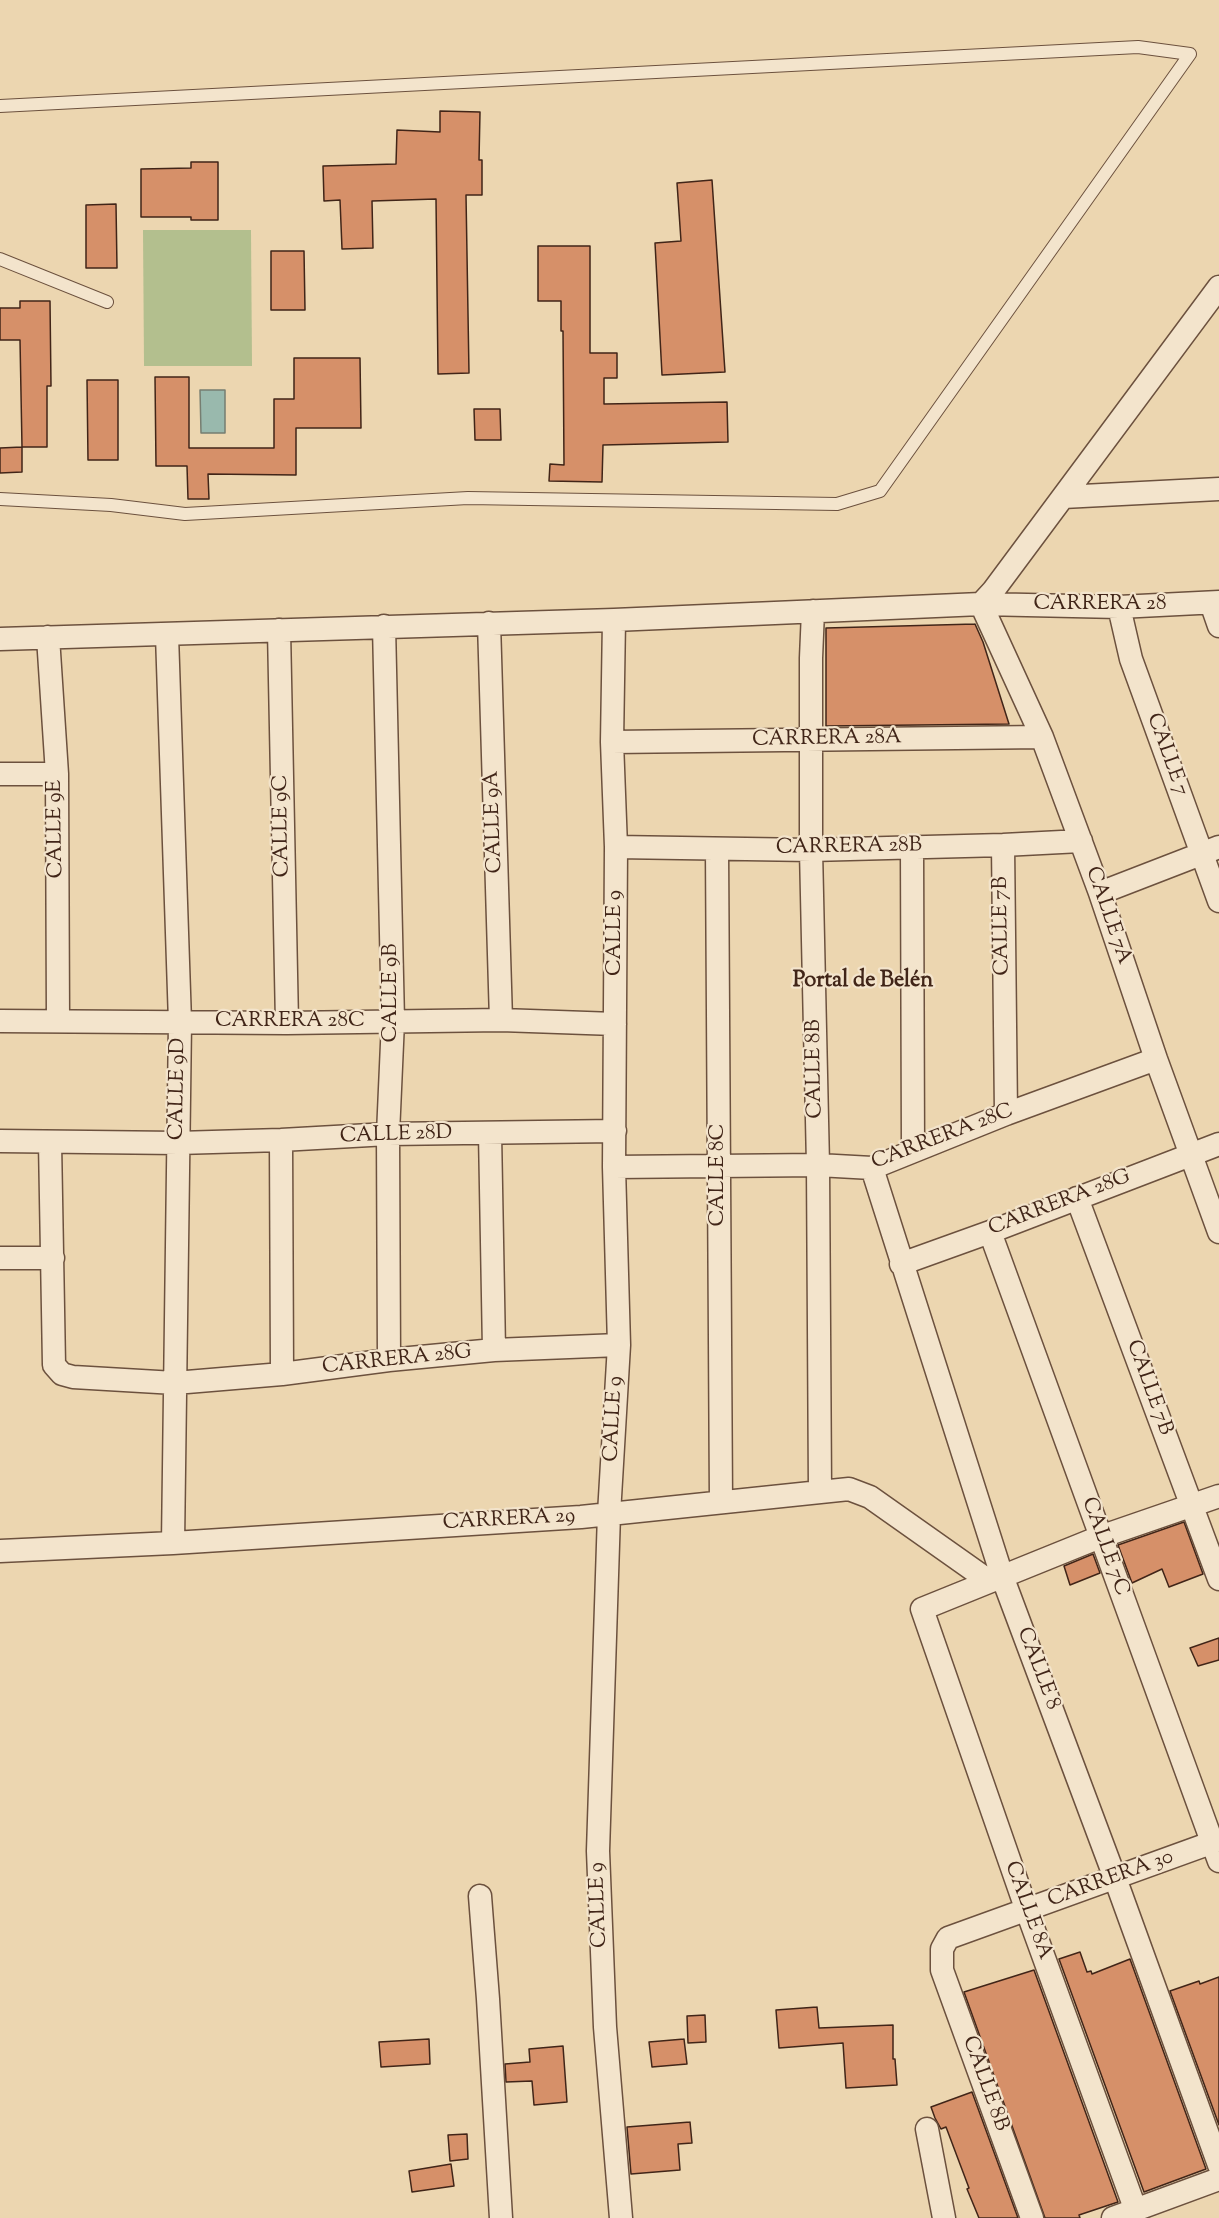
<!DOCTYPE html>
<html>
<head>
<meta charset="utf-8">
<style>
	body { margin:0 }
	canvas { display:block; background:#ecd6b0 }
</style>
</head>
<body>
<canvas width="1219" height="2218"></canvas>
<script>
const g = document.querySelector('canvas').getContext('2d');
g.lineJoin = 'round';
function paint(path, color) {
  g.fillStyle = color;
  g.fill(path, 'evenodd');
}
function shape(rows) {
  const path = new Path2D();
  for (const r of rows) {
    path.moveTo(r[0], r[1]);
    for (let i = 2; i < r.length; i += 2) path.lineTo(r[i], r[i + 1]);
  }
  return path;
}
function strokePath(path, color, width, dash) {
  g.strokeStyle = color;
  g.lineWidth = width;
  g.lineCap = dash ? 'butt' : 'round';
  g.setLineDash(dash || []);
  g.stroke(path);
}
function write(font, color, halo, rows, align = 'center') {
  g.font = font + ' "Sorts Mill Goudy",serif';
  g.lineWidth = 4.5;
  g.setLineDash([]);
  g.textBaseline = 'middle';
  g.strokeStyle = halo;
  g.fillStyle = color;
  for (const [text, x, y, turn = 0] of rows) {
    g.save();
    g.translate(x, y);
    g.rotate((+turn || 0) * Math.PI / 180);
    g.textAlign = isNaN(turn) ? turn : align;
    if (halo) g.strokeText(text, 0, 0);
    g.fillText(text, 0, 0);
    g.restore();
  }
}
paint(shape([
	[143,230,251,230,252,366,144,366]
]), '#b3bf8e');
const water = shape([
	[200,390,225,390,225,433,201,433,200,390]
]);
paint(water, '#99b9ad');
strokePath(water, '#767e71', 1.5);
const building = shape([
	[440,111,480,112,479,160,482,160,482,195,466,195,469,373,438,374,436,199,372,201,373,248,342,249,340,200,324,201,323,166,396,164,397,130,440,132,440,111],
	[191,162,218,162,218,220,191,220,191,217,141,217,141,169,191,168,191,162],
	[712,180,725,372,662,375,655,243,681,241,677,183,712,180],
	[116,204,117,268,86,268,86,205,116,204],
	[538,246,590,246,590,353,617,353,617,378,604,378,604,404,727,402,728,442,603,445,602,482,549,481,550,464,564,465,563,331,561,331,561,301,538,301,538,246],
	[271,251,304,251,305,310,271,310,271,251],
	[20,301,50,301,51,386,47,386,47,447,22,447,20,340,0,340,0,308,20,308,20,301],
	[294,358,360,358,361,428,296,428,296,475,208,474,209,499,188,499,187,466,156,466,155,377,189,377,189,448,274,448,274,399,294,399,294,358],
	[87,380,118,380,118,460,88,460,87,380],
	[474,409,500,409,501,440,475,440,474,409],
	[22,447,22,472,0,473,0,448,22,447],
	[975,624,983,642,1009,724,826,726,826,628,975,624],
	[1184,1522,1203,1574,1169,1587,1162,1569,1132,1583,1118,1545,1184,1522],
	[1093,1554,1100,1573,1070,1585,1064,1566,1093,1554],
	[1219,1638,1219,1660,1198,1666,1190,1648,1219,1638],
	[1080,1952,1087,1972,1091,1971,1092,1974,1130,1959,1206,2169,1144,2192,1059,1959,1080,1952],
	[1034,1970,1118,2202,1079,2215,1080,2218,1045,2218,964,1992,1034,1970],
	[1219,1977,1219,2125,1170,1991,1199,1981,1200,1984,1219,1977],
	[817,2007,819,2028,893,2025,893,2059,895,2059,897,2085,846,2088,843,2043,779,2048,776,2010,817,2007],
	[705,2015,706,2042,688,2043,687,2016,705,2015],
	[429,2039,430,2064,381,2067,379,2042,429,2039],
	[684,2039,687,2064,652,2067,649,2042,684,2039],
	[563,2046,567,2102,534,2105,532,2081,506,2082,505,2064,530,2062,529,2049,563,2046],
	[972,2092,1018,2218,979,2218,967,2189,969,2188,946,2127,941,2129,935,2118,931,2107,972,2092],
	[690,2122,692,2143,678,2144,680,2170,631,2174,627,2127,690,2122],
	[467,2134,468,2159,450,2161,448,2135,467,2134],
	[451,2164,454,2186,412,2192,409,2171,451,2164]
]);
paint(building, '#d69069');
strokePath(building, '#412518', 1.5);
const service = shape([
	[0,106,1138,47,1190,54,880,491,837,504,468,498,185,514,111,505,0,499],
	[0,259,107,302]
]);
const minor = shape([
	[1063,497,1219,489],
	[1211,603,1219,626],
	[981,604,1042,737,1100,893,1156,1059,1219,1232],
	[981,604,993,591,1219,287],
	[1119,607,1131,659,1219,901],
	[813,611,811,658,811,850,818,1165,820,1492],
	[614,620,612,742,616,847,614,1167,619,1345,609,1514,598,1851,605,2027,621,2218],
	[489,623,501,1020],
	[384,626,393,1021,388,1134,389,1360],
	[279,630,287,1023],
	[167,635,180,1022,173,1543],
	[48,637,57,774,58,1021],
	[0,639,614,620,981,604,1119,607,1219,602],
	[612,742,1042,737],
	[0,774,57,774],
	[1003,845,1006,1114],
	[616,847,811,850,1003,845,1081,841],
	[912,847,913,1151],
	[717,849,721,1502],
	[1100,893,1219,847],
	[0,1021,287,1023,501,1020,615,1024],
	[490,1133,494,1350],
	[281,1140,282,1374],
	[0,1141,178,1143,281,1140,388,1134,615,1131],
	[50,1142,54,1365,62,1374,73,1377,175,1383,282,1374,389,1360,494,1350,619,1345],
	[614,1167,818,1165,872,1168,1006,1114,1156,1059],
	[872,1168,1002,1576,1115,1878,1219,2165],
	[1077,1198,1219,1579],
	[990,1232,1219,1861],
	[0,1258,53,1258],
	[901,1264,990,1232,1219,1144],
	[0,1551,173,1543,581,1517,849,1489,870,1497,989,1581],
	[480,1896,488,1999,501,2218],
	[927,2129,944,2218],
	[1136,2211,1027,1911,922,1609,1100,1537,1219,1496],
	[1032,2218,942,1970,942,1949,948,1938,1219,1840],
	[1113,2218,1219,2179]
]);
strokePath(service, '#6c513e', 14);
strokePath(minor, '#6c513e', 25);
strokePath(service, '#f3e4cc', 12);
strokePath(minor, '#f3e4cc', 22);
write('21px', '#412518', '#f3e4cc', [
	["CARRERA 28",1100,605],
	["CARRERA 28A",827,740,-1],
	["CALLE 7",1166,755,70],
	["CALLE 9A",495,822,-92],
	["CALLE 9C",283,826,-91],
	["CALLE 9E",57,829,-91],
	["CARRERA 28B",849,848,-1],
	["CALLE 7A",1107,916,71],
	["CALLE 7B",1003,926,-91],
	["CALLE 9",616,933,-90],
	["CALLE 9B",392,993,-90],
	["CARRERA 28C",290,1022],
	["CALLE 8B",816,1069,-91],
	["CALLE 9D",179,1089,-89],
	["CALLE 28D",396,1136,-2],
	["CARRERA 28C",943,1138,-21],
	["CALLE 8C",719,1175,-90],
	["CARRERA 28G",1060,1204,-21],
	["CARRERA 28G",397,1361,-6],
	["CALLE 7B",1148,1388,70],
	["CALLE 9",615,1419,-87],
	["CARRERA 29",509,1521,-3],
	["CALLE 7C",1104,1547,70],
	["CALLE 8",1037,1669,69],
	["CARRERA 30",1111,1880,-20],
	["CALLE 9",600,1905,-92],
	["CALLE 8A",1027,1911,70],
	["CALLE 8B",984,2084,70]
]);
write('bold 22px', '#412518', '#f3e4cc', [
	["Portal de Belén",863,982]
]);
</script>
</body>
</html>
